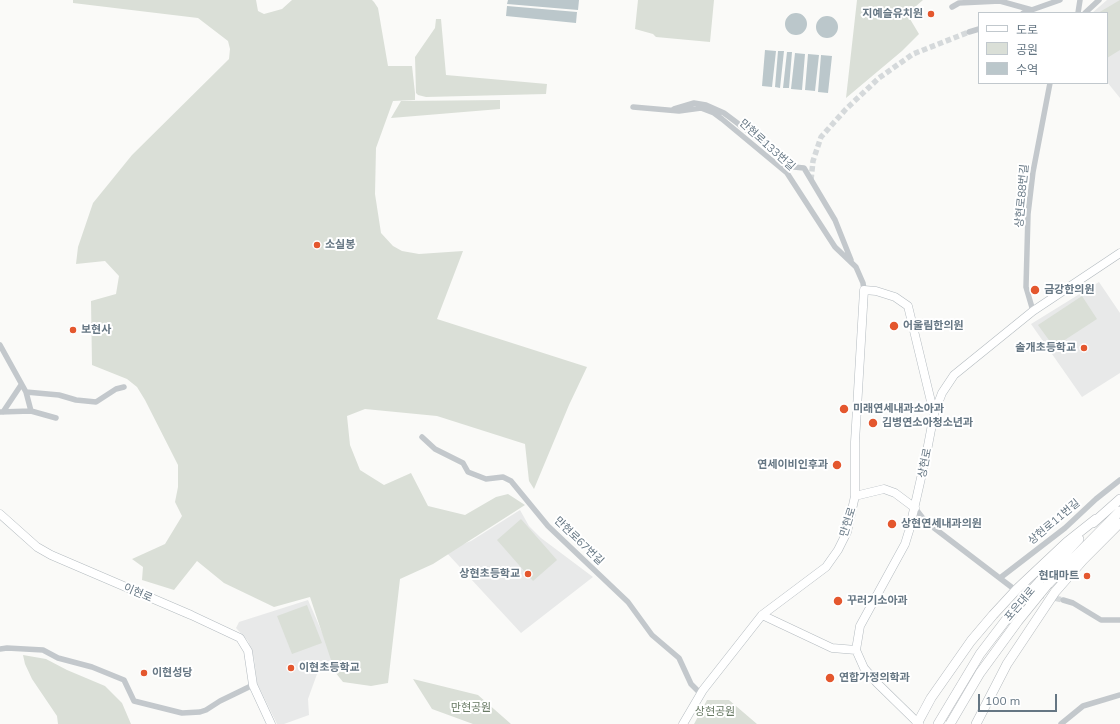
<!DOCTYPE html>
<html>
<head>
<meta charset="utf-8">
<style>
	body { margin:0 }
	#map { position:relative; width:1120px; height:724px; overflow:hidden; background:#fafaf8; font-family:Mulish,"Noto Sans KR",sans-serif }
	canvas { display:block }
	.legend { position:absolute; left:978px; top:12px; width:130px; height:72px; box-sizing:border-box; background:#fff; border:1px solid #c1c8cd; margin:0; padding:5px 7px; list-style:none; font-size:12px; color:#657683 }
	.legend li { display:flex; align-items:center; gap:8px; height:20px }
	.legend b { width:20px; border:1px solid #c1c8cd }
	.scale { position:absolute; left:978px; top:694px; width:79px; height:18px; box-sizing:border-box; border:2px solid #657683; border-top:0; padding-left:5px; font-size:12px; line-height:14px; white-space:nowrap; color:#657683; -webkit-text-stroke:3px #fff; paint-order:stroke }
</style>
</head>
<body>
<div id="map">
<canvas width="1120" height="724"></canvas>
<ul class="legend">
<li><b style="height:5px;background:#fff"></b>도로</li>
<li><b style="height:11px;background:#dadfd7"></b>공원</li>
<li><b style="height:11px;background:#bbc7cb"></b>수역</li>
</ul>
<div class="scale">100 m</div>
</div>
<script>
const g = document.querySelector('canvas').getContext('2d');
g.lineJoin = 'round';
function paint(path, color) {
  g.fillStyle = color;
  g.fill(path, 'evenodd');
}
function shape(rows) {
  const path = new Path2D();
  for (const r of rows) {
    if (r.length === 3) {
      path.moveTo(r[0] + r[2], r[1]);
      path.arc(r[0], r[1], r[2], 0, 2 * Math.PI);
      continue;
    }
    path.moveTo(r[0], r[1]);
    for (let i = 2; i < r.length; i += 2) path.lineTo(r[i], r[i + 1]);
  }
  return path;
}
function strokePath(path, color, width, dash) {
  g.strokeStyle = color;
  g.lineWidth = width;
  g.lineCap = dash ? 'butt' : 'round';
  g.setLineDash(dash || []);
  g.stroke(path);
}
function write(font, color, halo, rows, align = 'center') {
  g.font = font + ' Mulish,"Noto Sans KR",sans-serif';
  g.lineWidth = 4;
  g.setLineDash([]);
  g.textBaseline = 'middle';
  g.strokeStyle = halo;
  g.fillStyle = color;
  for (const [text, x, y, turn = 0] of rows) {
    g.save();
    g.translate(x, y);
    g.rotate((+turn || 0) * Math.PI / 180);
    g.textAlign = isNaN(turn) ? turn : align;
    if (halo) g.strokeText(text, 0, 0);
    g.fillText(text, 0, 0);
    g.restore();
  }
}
paint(shape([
	[1107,0,1120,0,1120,98,1107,82,1107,13,1092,13],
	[1099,282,1120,313,1120,373,1082,397,1031,324],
	[520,510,529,526,541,538,593,577,521,633,445,551,471,541],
	[308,600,335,662,317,674,308,699,309,715,284,724,277,724,257,683,254,658,248,641,236,628,239,622]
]), '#e8e9e9');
paint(shape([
	[73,0,256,0,258,11,264,14,282,9,292,0,372,0,374,2,378,8,388,66,412,66,415,93,415,100,393,101,376,148,375,194,381,233,393,246,402,251,419,254,463,251,437,319,587,367,569,405,534,489,529,481,525,444,437,416,365,409,347,416,350,445,360,470,384,485,411,473,428,506,465,515,496,497,508,494,525,505,433,564,400,579,388,683,371,686,343,682,335,672,310,597,274,607,224,583,197,561,174,590,142,580,143,567,132,559,165,544,182,516,175,502,178,487,178,465,145,400,137,387,127,379,92,365,91,301,116,294,119,276,105,261,76,264,78,247,93,203,132,155,229,59,230,49,228,41,198,18,73,3],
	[638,0,714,0,710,42,656,37,653,34,635,29],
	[857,0,923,0,907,14,919,34,902,51,846,98],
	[1120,0,1120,50,1107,58,1107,13,1098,13],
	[436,19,441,19,446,75,547,84,546,94,426,97,418,95,416,93,415,57,435,28],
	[500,100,500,109,391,118,401,101],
	[1082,296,1097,319,1054,347,1038,325],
	[521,519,557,560,533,581,497,540],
	[307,605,322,643,292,654,277,616],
	[23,655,46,659,67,670,105,686,122,703,131,724,58,724,57,716,32,679,25,664],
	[413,679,478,695,511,724,473,724,432,709],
	[707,700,729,700,757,724,694,724]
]), '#dadfd7');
paint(shape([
	[508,0,579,0,578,10,507,4],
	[507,6,577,12,576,23,506,16],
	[796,24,11],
	[827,27,11],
	[765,50,776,51,772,87,762,86],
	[778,51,784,51,780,88,775,87],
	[787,52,792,52,789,88,783,88],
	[795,53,805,54,802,90,791,89],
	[808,54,819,55,815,91,805,90],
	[821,55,832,56,828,93,818,92]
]), '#bbc7cb');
strokePath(shape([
	[811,180,813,161,821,137,846,109,879,78,913,54,969,32],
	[1014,589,1063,600]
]), '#d5d9db', 5.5, [5.5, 3]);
const secondary = shape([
	[855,496,884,489,895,493,915,508],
	[0,514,37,547,51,555,191,615,240,638,248,651,253,685,271,724],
	[762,615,832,648,856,650],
	[683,724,703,690,762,615,826,567,838,550,847,532,855,496,855,442,864,290,876,291,895,297,908,306,934,414],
	[919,724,877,683,864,668,856,650,860,626,905,544,909,531,926,456,934,414,942,393,954,375,1033,311,1120,253]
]);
const primary = shape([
	[1093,523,1120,499],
	[1039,582,1079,539],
	[1048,584,1120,511],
	[917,724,931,698,971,641,993,615,1017,589,1067,542,1096,519],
	[938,724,980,654,1015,608],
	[976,724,1007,664,1055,592,1083,560,1120,523]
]);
strokePath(secondary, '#b3babf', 9);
strokePath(primary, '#b5babe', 10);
strokePath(shape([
	[952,7,959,3,1000,1,1032,10],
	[1023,13,1060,0],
	[1078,13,1080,0],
	[1085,13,1099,0],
	[969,32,979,29],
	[633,107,679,111,701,108,714,113,722,119,787,173,835,247,856,267,863,283,864,290],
	[674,109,694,103,706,105,724,113,736,122,794,167,804,168,835,220,851,260],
	[1033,311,1026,287,1028,214,1033,172,1050,83],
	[0,345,26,392,31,411],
	[26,392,59,395,76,400,96,402,116,389,124,387],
	[0,412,31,411,56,418],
	[3,412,21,385],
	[422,437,435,449,463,463,468,472,486,479,503,477,511,481,548,526,628,602,652,635,679,658,691,684,701,694],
	[915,508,925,521,1014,589],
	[1000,578,1065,528,1096,499,1120,480],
	[1063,600,1073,603,1101,620,1120,620],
	[0,649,7,648,43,650,58,658,92,667,124,680,134,701,182,713,200,712,206,710,220,701,253,685],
	[1061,724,1083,706,1120,695]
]), '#c3c8cc', 5.5);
strokePath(secondary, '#fff', 8);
strokePath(primary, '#fff', 9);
const primaryBridge = shape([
	[1015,608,1039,582],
	[950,724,980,673,1018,621,1048,584]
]);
strokePath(primaryBridge, '#b5babe', 10, []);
strokePath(primaryBridge, '#fff', 9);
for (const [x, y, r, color] of [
	[931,14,4,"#e4572e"],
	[317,245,4,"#e4572e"],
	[1035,290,5,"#e4572e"],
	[894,326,5,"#e4572e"],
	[73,330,4,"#e4572e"],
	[1084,348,4,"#e4572e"],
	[844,409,5,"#e4572e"],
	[873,423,5,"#e4572e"],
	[837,465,5,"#e4572e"],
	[892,524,5,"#e4572e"],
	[528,574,4,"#e4572e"],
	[1087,576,4,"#e4572e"],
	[838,601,5,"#e4572e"],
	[291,668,4,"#e4572e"],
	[144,673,4,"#e4572e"],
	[830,678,5,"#e4572e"]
]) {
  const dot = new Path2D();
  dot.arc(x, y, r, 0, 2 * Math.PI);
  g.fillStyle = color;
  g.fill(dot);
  strokePath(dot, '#fff', 1.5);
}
write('bold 11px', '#657683', '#fff', [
	["지예슬유치원",923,14,"right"],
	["소실봉",325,245],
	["금강한의원",1044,290],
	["어울림한의원",903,326],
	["보현사",81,330],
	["솔개초등학교",1076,348,"right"],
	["미래연세내과소아과",853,409],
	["김병연소아청소년과",882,423],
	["연세이비인후과",828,465,"right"],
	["상현연세내과의원",901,524],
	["상현초등학교",520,574,"right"],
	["현대마트",1079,576,"right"],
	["꾸러기소아과",847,601],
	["이현초등학교",299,668],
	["이현성당",152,673],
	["연합가정의학과",839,678]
], 'left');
write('11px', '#657683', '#fff', [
	["만현로133번길",767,145,42],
	["상현로88번길",1022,196,-85],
	["상현로",925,463,-79],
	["만현로",848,522,-73],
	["상현로11번길",1054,522,-40],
	["만현로67번길",579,541,44],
	["이현로",138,593,23],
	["포은대로",1020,604,-50]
]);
write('11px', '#687a64', '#fff', [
	["만현공원",471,708],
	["상현공원",715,712]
]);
</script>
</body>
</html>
